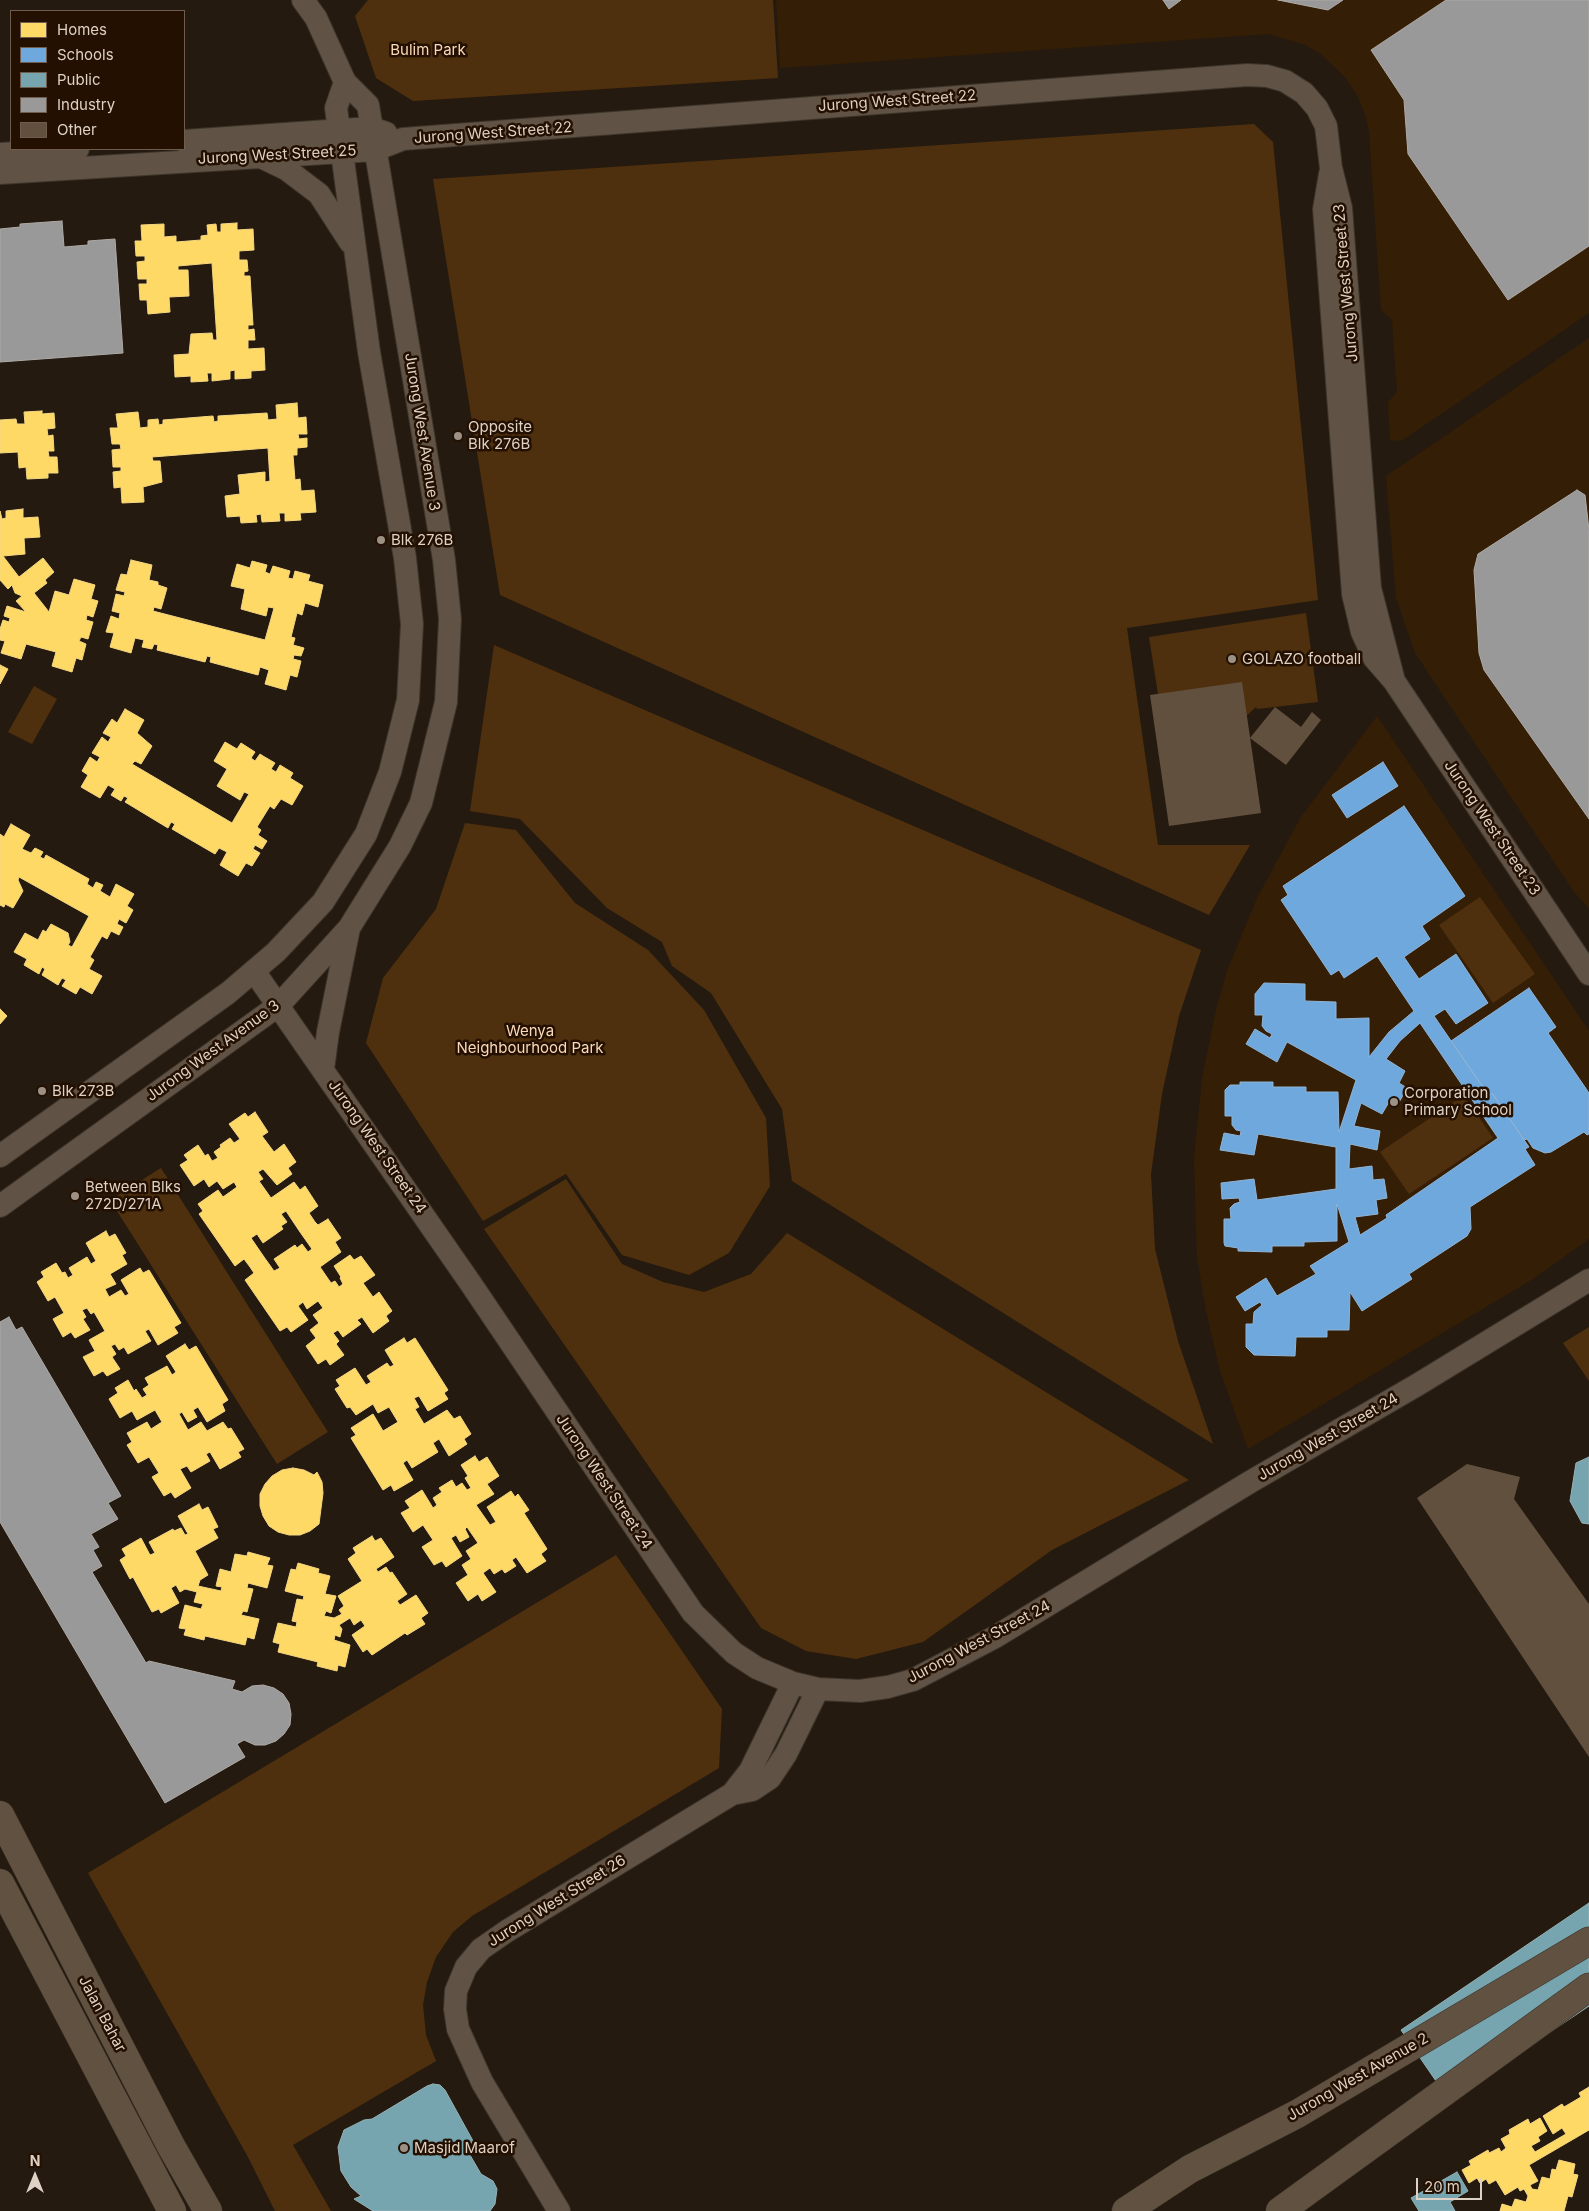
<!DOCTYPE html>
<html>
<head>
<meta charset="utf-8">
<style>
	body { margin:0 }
	#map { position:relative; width:1589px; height:2211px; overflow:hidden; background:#251a0f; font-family:Inter,sans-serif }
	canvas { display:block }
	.legend { position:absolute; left:10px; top:10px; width:175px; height:140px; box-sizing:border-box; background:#231001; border:1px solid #6e5d4f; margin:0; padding:6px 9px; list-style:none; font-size:15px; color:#ded1c5 }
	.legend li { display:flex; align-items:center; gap:10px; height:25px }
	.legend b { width:25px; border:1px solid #6e5d4f }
	.north { position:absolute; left:10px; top:2151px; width:50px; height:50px; -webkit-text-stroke:4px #231001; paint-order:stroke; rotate:0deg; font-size:14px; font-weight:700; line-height:20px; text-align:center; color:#ded1c5 }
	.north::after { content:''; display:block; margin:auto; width:18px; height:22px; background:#ded1c5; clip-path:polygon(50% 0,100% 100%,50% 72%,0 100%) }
	.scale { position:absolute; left:1416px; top:2178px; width:66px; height:22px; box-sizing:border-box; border:2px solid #ded1c5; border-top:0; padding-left:6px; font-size:15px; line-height:18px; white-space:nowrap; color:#ded1c5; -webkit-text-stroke:4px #231001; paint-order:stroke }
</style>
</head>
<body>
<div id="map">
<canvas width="1589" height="2211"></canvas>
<ul class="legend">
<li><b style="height:14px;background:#ffd966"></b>Homes</li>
<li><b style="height:14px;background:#6fa8dc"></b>Schools</li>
<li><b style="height:14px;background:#76a5af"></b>Public</li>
<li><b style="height:14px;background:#999"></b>Industry</li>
<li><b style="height:14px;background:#62503f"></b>Other</li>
</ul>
<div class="north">N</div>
<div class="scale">20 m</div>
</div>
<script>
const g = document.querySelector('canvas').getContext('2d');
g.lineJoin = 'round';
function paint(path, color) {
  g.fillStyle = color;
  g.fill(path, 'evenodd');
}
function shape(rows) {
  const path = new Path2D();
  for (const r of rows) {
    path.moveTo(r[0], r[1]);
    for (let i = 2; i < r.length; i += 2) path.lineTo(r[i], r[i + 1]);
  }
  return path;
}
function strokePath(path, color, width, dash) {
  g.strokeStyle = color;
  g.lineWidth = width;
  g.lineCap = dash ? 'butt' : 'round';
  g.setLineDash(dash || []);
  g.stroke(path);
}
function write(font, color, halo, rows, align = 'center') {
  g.font = font + ' Inter,sans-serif';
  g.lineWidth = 5;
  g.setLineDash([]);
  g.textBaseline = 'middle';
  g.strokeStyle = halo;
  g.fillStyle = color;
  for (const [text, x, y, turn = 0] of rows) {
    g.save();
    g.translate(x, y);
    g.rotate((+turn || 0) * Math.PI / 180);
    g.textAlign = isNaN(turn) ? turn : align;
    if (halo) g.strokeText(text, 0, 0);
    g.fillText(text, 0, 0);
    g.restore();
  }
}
paint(shape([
	[776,0,1589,0,1589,313,1403,440,1390,441,1388,402,1397,392,1392,320,1381,310,1369,132,1365,114,1357,95,1345,77,1323,56,1306,45,1268,34,780,68],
	[1589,338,1589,908,1574,892,1415,653,1396,598,1386,476],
	[1377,716,1589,1031,1589,1239,1533,1279,1248,1449,1220,1371,1206,1311,1197,1257,1194,1158,1202,1078,1216,1010,1227,971,1257,898,1301,817]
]), '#351e06');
paint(shape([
	[368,0,773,0,778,78,413,101,376,78,355,16],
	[1254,124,1273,142,1318,600,1127,628,1158,845,1250,845,1209,915,500,595,433,179],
	[1306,613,1318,702,1257,709,1256,707,1241,721,1158,694,1149,637],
	[494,645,1201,950,1179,1016,1162,1094,1151,1174,1155,1249,1178,1341,1213,1444,792,1181,782,1109,711,993,672,966,662,942,607,908,520,819,470,811],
	[34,686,57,699,32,744,8,732],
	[465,823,516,830,575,903,648,950,704,1010,766,1118,770,1186,729,1253,689,1275,622,1255,566,1174,483,1221,366,1043,383,978,436,909],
	[1480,897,1535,974,1493,1003,1439,925],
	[1464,1095,1493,1138,1409,1194,1380,1152],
	[161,1168,328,1432,277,1464,110,1200],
	[566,1179,622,1264,663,1282,704,1292,751,1274,787,1233,1189,1480,1052,1550,923,1642,856,1659,806,1651,761,1628,484,1229],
	[1589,1327,1589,1381,1563,1343],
	[616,1555,722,1709,719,1768,472,1916,453,1932,436,1957,427,1982,423,2005,426,2035,436,2061,293,2145,331,2211,275,2211,248,2157,88,1873]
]), '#4f300e');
const homes = shape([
	[237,223,237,230,253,229,254,250,239,251,239,260,247,260,248,271,244,272,244,276,250,276,253,325,248,325,248,330,254,329,255,340,248,340,248,349,264,348,265,370,251,371,251,378,235,379,235,370,230,371,230,379,212,381,212,373,207,373,208,381,191,382,191,376,175,377,174,355,189,354,191,334,212,333,213,340,217,340,212,263,178,266,178,270,188,270,189,296,169,297,170,312,148,314,147,300,140,300,139,284,147,284,147,279,138,279,137,262,145,261,145,256,136,256,135,241,142,241,141,225,164,224,164,237,176,236,176,242,201,240,201,236,208,235,207,225,216,224,217,232,221,232,221,224,237,223],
	[297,403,298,418,306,417,307,434,298,434,299,439,307,438,307,447,297,448,297,455,293,455,295,480,300,479,301,491,314,490,316,512,300,513,301,520,285,521,285,513,279,513,280,521,262,522,261,514,256,515,257,522,241,523,240,516,227,517,225,496,240,494,238,475,265,472,265,482,270,481,268,448,152,457,153,461,160,461,162,482,143,487,144,502,122,503,121,487,114,488,113,472,121,471,121,467,113,467,112,450,121,449,120,444,112,444,110,428,118,428,116,414,138,412,140,428,148,427,148,420,158,419,159,425,163,424,163,420,213,416,214,422,218,421,218,416,267,413,268,420,277,419,276,405,297,403],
	[42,411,42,414,54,413,55,428,47,429,48,436,53,435,54,451,48,451,49,457,57,457,58,473,48,473,48,478,27,479,26,467,19,468,18,452,0,453,0,420,16,419,17,424,25,424,24,412,42,411],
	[23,509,23,518,38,517,40,537,24,538,25,554,3,556,19,577,43,558,54,572,45,580,47,583,34,593,49,612,55,591,69,595,74,579,95,585,91,599,98,601,93,617,87,615,86,620,93,622,88,639,81,637,79,641,86,644,82,660,76,658,72,672,52,666,56,652,26,644,21,659,1,653,5,641,0,640,0,629,3,620,9,622,10,618,4,616,7,606,26,612,16,601,22,596,15,593,12,585,8,589,0,580,0,511,2,519,6,518,6,511,23,509],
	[131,560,152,565,149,580,158,582,158,585,167,588,161,609,154,607,153,611,265,640,274,608,268,607,266,616,241,609,245,589,231,586,237,564,250,568,252,561,267,565,265,572,270,574,273,566,290,571,288,578,293,579,295,571,310,575,308,581,323,585,318,607,305,603,302,615,297,613,291,637,295,638,293,645,304,648,301,656,294,655,293,659,301,661,297,677,290,675,286,690,265,684,269,670,260,667,258,675,210,662,211,657,207,656,205,662,157,650,158,645,154,644,152,649,142,647,144,640,135,638,131,653,110,647,114,633,106,632,111,616,119,619,120,613,112,611,116,594,124,596,125,592,116,590,121,574,127,575,131,560],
	[0,665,8,669,0,684,0,665],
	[125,709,144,720,137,733,152,746,141,764,135,761,132,764,232,823,249,794,244,792,240,800,217,786,227,769,214,761,225,742,237,749,241,743,255,752,251,758,255,761,260,754,263,756,275,763,271,769,276,772,280,765,293,773,290,778,303,786,292,805,281,799,274,809,270,806,257,827,261,830,258,835,267,841,262,849,255,845,253,849,260,853,252,866,246,863,238,876,220,865,227,852,219,848,215,854,172,829,175,824,171,822,168,828,125,802,128,798,124,796,121,801,111,795,115,789,108,785,100,798,81,787,88,775,82,771,90,757,97,762,100,757,92,753,102,737,108,742,111,737,103,733,112,719,117,723,125,709],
	[11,824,30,835,22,849,31,853,35,848,43,852,40,857,44,859,46,855,89,879,87,884,93,888,96,882,103,885,100,891,110,897,116,884,134,894,127,906,133,910,126,923,119,919,117,924,123,927,119,935,111,931,107,939,102,936,90,957,94,960,89,969,102,976,92,994,80,987,76,994,62,986,66,980,62,978,58,985,42,975,45,969,42,967,39,974,24,965,27,959,14,952,25,933,38,940,43,930,46,932,51,924,68,933,70,942,68,945,72,947,89,916,19,877,18,880,23,891,13,908,5,904,4,907,0,905,0,834,4,837,11,824],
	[0,1009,7,1016,0,1024,0,1009],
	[255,1112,268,1132,262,1136,274,1152,284,1144,296,1162,288,1168,292,1174,277,1185,263,1169,258,1172,263,1179,259,1181,271,1198,294,1182,300,1190,305,1186,318,1206,309,1213,315,1222,300,1232,286,1211,281,1214,287,1222,281,1226,283,1229,263,1243,257,1234,251,1238,264,1257,250,1267,244,1259,235,1266,199,1214,203,1211,198,1204,218,1190,223,1197,237,1187,234,1182,223,1189,217,1181,209,1187,204,1179,194,1186,180,1165,188,1160,184,1155,198,1145,205,1156,208,1154,212,1161,218,1158,214,1152,221,1147,220,1145,230,1138,234,1143,240,1139,229,1124,245,1113,248,1117,255,1112],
	[328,1219,341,1238,335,1242,341,1252,320,1267,331,1283,335,1281,339,1287,343,1284,340,1278,341,1277,334,1266,350,1255,354,1260,361,1256,375,1275,363,1283,373,1297,379,1292,392,1311,386,1316,389,1321,373,1333,362,1317,357,1320,361,1324,343,1337,338,1330,333,1333,339,1341,336,1344,344,1355,330,1365,326,1359,318,1364,306,1346,316,1338,310,1330,319,1323,313,1315,323,1308,318,1301,307,1309,303,1302,298,1306,308,1320,291,1332,287,1327,280,1331,245,1280,254,1273,250,1267,264,1257,274,1271,280,1268,274,1259,295,1245,297,1248,302,1244,308,1252,312,1249,300,1232,315,1222,318,1225,328,1219],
	[106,1231,109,1237,115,1234,126,1253,122,1255,127,1264,110,1274,116,1284,105,1289,109,1297,121,1290,125,1296,129,1294,121,1280,140,1268,143,1273,149,1270,181,1323,174,1327,178,1333,158,1345,149,1329,145,1331,151,1341,128,1354,124,1347,119,1350,115,1344,111,1346,116,1354,112,1357,120,1369,107,1376,103,1371,94,1376,83,1357,95,1351,89,1340,105,1331,94,1312,91,1314,87,1308,82,1310,86,1317,83,1319,90,1330,75,1338,71,1332,63,1337,53,1319,64,1313,55,1297,48,1301,37,1282,44,1277,41,1272,56,1263,62,1273,65,1272,68,1278,73,1275,69,1268,87,1257,91,1264,96,1261,86,1243,106,1231],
	[404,1338,407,1343,415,1338,448,1390,444,1393,448,1399,428,1411,419,1396,414,1398,419,1407,415,1409,424,1424,447,1410,454,1419,460,1416,471,1434,464,1439,467,1444,449,1456,439,1439,433,1443,438,1452,412,1468,407,1460,403,1463,413,1480,394,1491,391,1485,383,1490,351,1438,356,1435,351,1428,373,1414,383,1431,398,1422,389,1407,378,1413,373,1404,356,1415,350,1407,347,1408,335,1389,340,1386,336,1380,355,1368,366,1385,371,1382,367,1376,387,1363,390,1367,394,1365,385,1350,404,1338],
	[185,1344,189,1350,196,1346,228,1400,222,1404,225,1411,207,1422,198,1407,193,1410,197,1417,188,1422,182,1412,179,1414,188,1430,201,1422,207,1431,223,1422,228,1429,231,1428,244,1449,238,1452,241,1457,220,1469,210,1452,206,1454,210,1461,191,1472,187,1466,180,1469,191,1488,175,1498,171,1492,164,1496,152,1477,159,1473,149,1457,138,1463,127,1445,132,1442,127,1433,147,1422,151,1429,162,1422,155,1410,137,1420,132,1411,120,1418,109,1399,118,1393,115,1388,128,1380,134,1391,136,1389,142,1398,147,1395,143,1389,149,1385,145,1378,167,1366,172,1375,176,1372,166,1356,185,1344],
	[475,1456,479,1462,487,1457,499,1476,487,1484,494,1494,476,1505,490,1525,496,1522,487,1507,511,1491,515,1497,518,1494,529,1510,524,1513,547,1549,541,1554,546,1561,527,1573,516,1557,512,1560,516,1566,505,1573,502,1569,494,1574,490,1568,483,1573,496,1592,482,1601,478,1594,468,1601,456,1583,468,1575,462,1565,471,1559,466,1551,478,1543,467,1527,465,1529,469,1537,460,1542,456,1535,451,1538,462,1556,446,1567,442,1561,434,1565,422,1547,433,1540,423,1525,413,1532,401,1513,410,1508,405,1501,422,1490,433,1508,437,1505,433,1498,442,1492,439,1488,452,1480,456,1487,462,1483,467,1490,471,1488,465,1478,468,1476,461,1465,475,1456],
	[293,1468,304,1470,314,1475,317,1472,322,1482,323,1493,319,1524,310,1531,300,1535,289,1535,278,1532,269,1526,263,1516,260,1506,260,1494,265,1484,272,1476,282,1470,293,1468],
	[199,1504,202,1510,208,1507,218,1527,213,1529,218,1538,195,1551,208,1575,200,1580,198,1586,221,1591,222,1587,216,1586,220,1569,231,1572,235,1554,247,1556,248,1552,270,1558,267,1565,273,1566,267,1588,248,1583,247,1588,253,1589,247,1612,243,1611,241,1615,259,1619,254,1639,247,1637,245,1645,205,1636,204,1640,184,1635,186,1629,179,1628,185,1605,201,1609,203,1604,194,1602,197,1592,185,1589,180,1592,176,1585,171,1588,179,1603,161,1613,159,1609,152,1612,133,1577,130,1579,120,1560,126,1556,122,1549,141,1538,150,1555,155,1553,149,1542,173,1529,174,1531,181,1528,185,1535,188,1534,178,1516,199,1504],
	[372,1536,375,1541,381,1538,394,1557,376,1569,378,1572,386,1567,390,1573,392,1572,407,1594,397,1601,400,1605,416,1595,428,1613,421,1618,425,1624,407,1635,405,1633,372,1655,367,1649,363,1652,352,1635,365,1626,361,1620,354,1625,350,1618,339,1625,342,1629,340,1637,335,1635,334,1640,350,1645,345,1667,338,1665,337,1671,317,1666,318,1662,278,1652,280,1644,273,1642,278,1623,296,1627,297,1622,292,1621,297,1599,303,1600,304,1596,285,1591,291,1569,296,1570,298,1563,319,1569,318,1573,330,1576,325,1594,336,1596,331,1613,326,1611,324,1616,334,1618,342,1614,339,1610,344,1606,338,1596,362,1581,348,1559,356,1553,353,1548,372,1536],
	[1589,2087,1589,2130,1529,2165,1538,2181,1530,2185,1532,2189,1538,2190,1542,2177,1550,2179,1552,2169,1556,2170,1559,2160,1575,2164,1573,2174,1578,2175,1572,2197,1568,2196,1564,2211,1500,2211,1502,2204,1512,2207,1515,2199,1526,2202,1528,2196,1524,2189,1520,2191,1518,2187,1505,2195,1496,2180,1489,2184,1486,2179,1480,2183,1477,2178,1469,2183,1462,2170,1471,2165,1469,2161,1488,2150,1489,2153,1499,2148,1501,2152,1506,2148,1501,2139,1510,2134,1509,2130,1528,2119,1530,2124,1540,2118,1547,2131,1538,2137,1540,2141,1531,2146,1535,2152,1566,2134,1562,2128,1553,2134,1543,2116,1562,2104,1564,2107,1581,2097,1579,2093,1589,2087]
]);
paint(homes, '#ffd966');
strokePath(homes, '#f5d782', 1);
const schools = shape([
	[1383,762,1398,786,1347,818,1332,795,1383,762],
	[1404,806,1465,896,1422,926,1430,939,1404,957,1419,979,1456,954,1488,1003,1456,1024,1445,1009,1434,1016,1489,1096,1492,1093,1529,1147,1525,1149,1535,1165,1470,1207,1471,1229,1467,1236,1409,1274,1412,1279,1362,1311,1350,1292,1349,1330,1327,1330,1327,1337,1296,1337,1295,1356,1254,1355,1246,1347,1246,1324,1253,1324,1254,1312,1262,1305,1260,1302,1245,1311,1236,1297,1266,1278,1277,1296,1316,1274,1310,1266,1349,1242,1337,1204,1337,1241,1304,1242,1304,1246,1272,1246,1272,1252,1238,1251,1238,1248,1225,1246,1224,1243,1224,1219,1231,1219,1230,1208,1234,1204,1240,1202,1239,1198,1222,1199,1221,1183,1254,1179,1257,1200,1336,1189,1336,1147,1258,1134,1254,1155,1220,1150,1224,1133,1240,1136,1241,1131,1236,1130,1232,1125,1232,1116,1225,1116,1225,1090,1230,1085,1240,1085,1240,1082,1273,1082,1273,1087,1306,1087,1306,1092,1338,1092,1339,1132,1356,1080,1287,1042,1277,1062,1246,1044,1255,1029,1270,1038,1272,1034,1266,1031,1262,1026,1263,1015,1255,1015,1255,994,1264,983,1305,984,1305,1001,1336,1002,1336,1019,1369,1018,1369,1057,1389,1032,1414,1011,1377,956,1344,978,1339,970,1331,975,1281,900,1288,895,1283,886,1404,806],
	[1420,1023,1498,1138,1386,1215,1387,1218,1360,1235,1355,1217,1378,1214,1376,1200,1387,1198,1384,1179,1373,1180,1372,1166,1349,1169,1350,1144,1377,1150,1380,1131,1354,1126,1361,1103,1382,1114,1389,1102,1397,1106,1407,1088,1399,1083,1405,1071,1386,1059,1400,1041,1420,1023],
	[1529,988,1556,1027,1548,1033,1589,1093,1589,1134,1587,1135,1584,1132,1551,1152,1545,1153,1533,1148,1527,1139,1524,1140,1492,1093,1489,1096,1451,1041,1529,988]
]);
paint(schools, '#6fa8dc');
strokePath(schools, '#90b4d5', 1);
const public = shape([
	[1589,1457,1589,1524,1582,1523,1570,1501,1576,1463,1589,1457],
	[1589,1903,1589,2006,1449,2100,1401,2030,1589,1903],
	[433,2084,440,2085,445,2090,472,2139,474,2144,470,2149,470,2155,481,2174,493,2181,497,2189,495,2204,490,2211,373,2211,354,2199,361,2196,351,2187,341,2171,338,2147,344,2130,364,2120,372,2119,427,2086,433,2084],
	[1457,2172,1468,2191,1450,2202,1455,2211,1419,2211,1411,2198,1457,2172]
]);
paint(public, '#76a5af');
strokePath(public, '#95b2b6', 1);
const industry = shape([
	[1163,0,1181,0,1169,9,1163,0],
	[1278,0,1343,0,1328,10,1278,0],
	[1446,0,1589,0,1589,246,1508,300,1408,154,1404,100,1371,50,1446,0],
	[62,221,64,247,88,245,88,241,115,239,123,353,0,362,0,229,20,227,20,224,62,221],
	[1577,490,1585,495,1589,530,1589,819,1484,670,1479,653,1474,570,1478,554,1577,490],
	[9,1317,16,1330,22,1327,121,1496,108,1503,118,1519,91,1534,99,1547,93,1550,102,1566,92,1572,146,1663,149,1661,235,1681,232,1689,242,1692,252,1686,263,1685,274,1688,283,1694,289,1703,291,1714,290,1725,284,1734,276,1741,265,1745,255,1745,244,1740,237,1744,245,1757,165,1803,0,1522,0,1322,9,1317]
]);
paint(industry, '#999');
strokePath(industry, '#aeaaa6', 1);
paint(shape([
	[1242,682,1261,813,1169,826,1150,695],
	[1275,707,1301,727,1312,712,1321,720,1286,765,1250,738],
	[1467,1464,1520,1477,1514,1499,1589,1604,1589,1757,1417,1498]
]), '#62503f');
const minor = shape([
	[184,141,371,128,386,133],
	[0,154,78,149],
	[261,157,286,169,319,194,350,242],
	[0,173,375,150,403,139,1247,75,1267,76,1285,81,1304,93,1317,108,1326,126,1331,168,1341,208,1370,588,1394,681],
	[1330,174,1324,209,1353,594,1362,632,1374,658,1394,681,1589,974],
	[254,971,471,1284,693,1613,734,1653,757,1668,793,1683,818,1689,860,1691,888,1687,913,1680,995,1637,1250,1482,1417,1385,1589,1280],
	[323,1069,328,1032,349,928],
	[0,1156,228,993,276,952,323,902,366,834,390,772,408,700,412,624,405,558,369,352,336,108,345,82],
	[0,1206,279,1005,349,928,400,846,421,803,446,702,450,619,444,560,368,105,345,82,316,18,303,0],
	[732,1794,750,1771,793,1683],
	[559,2211,482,2082,458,2029,455,2009,456,1991,466,1967,481,1949,507,1931,732,1794,752,1790,770,1778,786,1754,818,1689]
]);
const major = shape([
	[0,1815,171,2146,208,2211],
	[0,1883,172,2211],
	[1126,2211,1190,2169,1297,2114,1589,1941],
	[1280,2211,1589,1987]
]);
strokePath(minor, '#3d342a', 24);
strokePath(major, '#3d342a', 29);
strokePath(minor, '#605345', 22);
strokePath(major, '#615140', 28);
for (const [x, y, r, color] of [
	[458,436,5,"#9d9185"],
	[381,540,5,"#9d9185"],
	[1232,659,5,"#9d9185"],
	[42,1091,5,"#9d9185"],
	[1394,1102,5,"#9d9185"],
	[75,1196,5,"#9d9185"],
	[404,2148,5,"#9d9185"]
]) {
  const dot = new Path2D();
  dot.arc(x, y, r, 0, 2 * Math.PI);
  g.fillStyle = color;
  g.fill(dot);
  strokePath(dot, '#231001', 2);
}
write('15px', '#fad8b9', '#231001', [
	["Bulim Park",428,50],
	["Wenya",530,1031],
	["Neighbourhood Park",530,1048]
]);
write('15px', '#ded1c5', '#231001', [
	["Jurong West Street 22",897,101,-4],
	["Jurong West Street 22",493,133,-4],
	["Jurong West Street 25",277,155,-3],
	["Jurong West Street 23",1346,283,-95],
	["Jurong West Avenue 3",422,432,81],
	["Jurong West Street 23",1492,828,56],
	["Jurong West Avenue 3",213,1051,-36],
	["Jurong West Street 24",377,1147,55],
	["Jurong West Street 24",1328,1437,-30],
	["Jurong West Street 24",604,1482,56],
	["Jurong West Street 24",979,1642,-28],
	["Jurong West Street 26",557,1901,-32],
	["Jalan Bahar",102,2014,62],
	["Jurong West Avenue 2",1358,2077,-30]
]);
write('15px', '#ded1c5', '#231001', [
	["Opposite",468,427],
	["Blk 276B",468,444],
	["Blk 276B",391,540],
	["GOLAZO football",1242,659],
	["Blk 273B",52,1091],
	["Corporation",1404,1093],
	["Primary School",1404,1110],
	["Between Blks",85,1187],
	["272D/271A",85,1204],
	["Masjid Maarof",414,2148]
], 'left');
</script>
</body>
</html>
